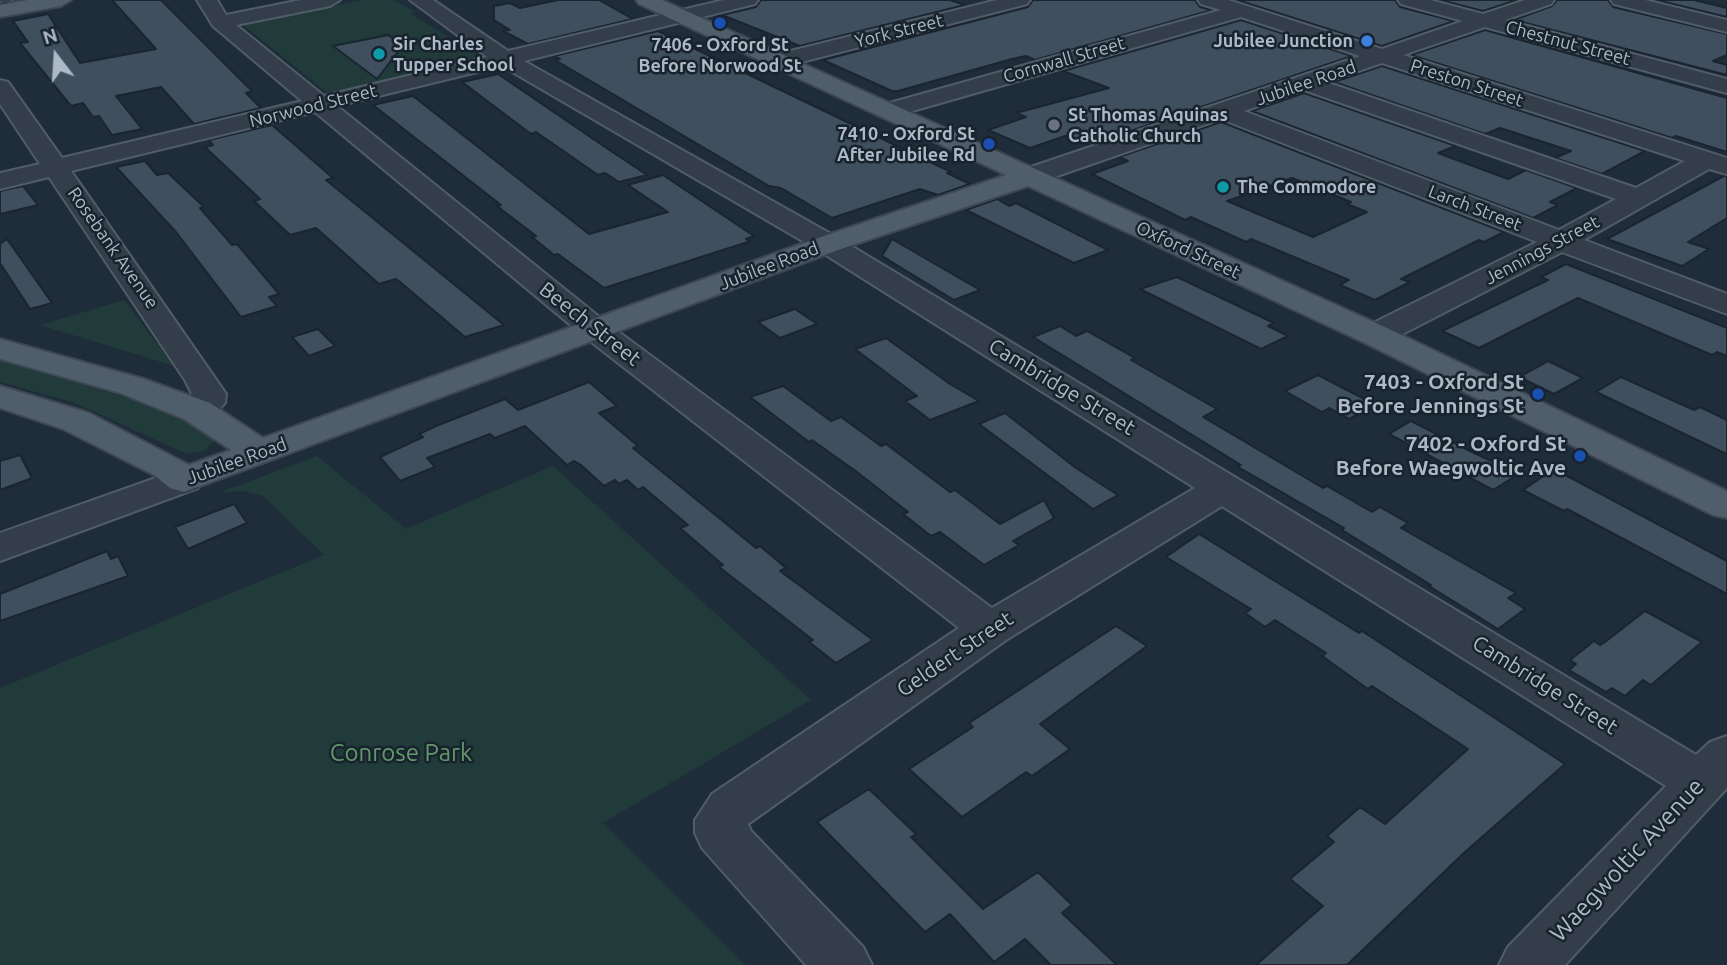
<!DOCTYPE html>
<html>
<head>
<meta charset="utf-8">
<style>
	body { margin:0 }
	#map { position:relative; width:1727px; height:965px; overflow:hidden; background:#1f2c39; font-family:Ubuntu,sans-serif }
	canvas { display:block }
	.north { position:absolute; left:21px; top:21px; width:70px; height:70px; -webkit-text-stroke:5px #18232e; paint-order:stroke; rotate:343deg; font-size:19px; font-weight:700; line-height:28px; text-align:center; color:#adb9c6 }
	.north::after { content:''; display:block; margin:auto; width:24px; height:32px; background:#adb9c6; clip-path:polygon(50% 0,100% 100%,50% 72%,0 100%) }
</style>
</head>
<body>
<div id="map">
<canvas width="1727" height="965"></canvas>
<div class="north">N</div>
</div>
<script>
const g = document.querySelector('canvas').getContext('2d');
g.lineJoin = 'round';
function paint(path, color) {
  g.fillStyle = color;
  g.fill(path, 'evenodd');
}
function shape(rows) {
  const path = new Path2D();
  for (const r of rows) {
    path.moveTo(r[0], r[1]);
    for (let i = 2; i < r.length; i += 2) path.lineTo(r[i], r[i + 1]);
  }
  return path;
}
function strokePath(path, color, width, dash) {
  g.strokeStyle = color;
  g.lineWidth = width;
  g.lineCap = dash ? 'butt' : 'round';
  g.setLineDash(dash || []);
  g.stroke(path);
}
function write(font, color, halo, rows, align = 'center') {
  g.font = font + ' Ubuntu,sans-serif';
  g.lineWidth = 5;
  g.setLineDash([]);
  g.textBaseline = 'middle';
  g.strokeStyle = halo;
  g.fillStyle = color;
  for (const [text, x, y, turn = 0] of rows) {
    g.save();
    g.translate(x, y);
    g.rotate((+turn || 0) * Math.PI / 180);
    g.textAlign = isNaN(turn) ? turn : align;
    if (halo) g.strokeText(text, 0, 0);
    g.fillText(text, 0, 0);
    g.restore();
  }
}
paint(shape([
	[363,0,394,0,416,12,411,14,481,57,329,94,243,25],
	[124,300,174,366,40,325],
	[0,360,168,410,202,428,214,441,204,451,187,454,75,403,0,382],
	[317,456,406,529,553,466,811,700,603,823,746,965,0,965,0,688,324,555,263,496,242,491,218,493]
]), '#213a3a');
const building = shape([
	[112,0,161,0,252,91,246,93,261,108,194,124,161,87,116,96,142,129,112,135,99,116,93,117,83,103,71,106,20,43,28,42,13,21,48,14,80,63,156,49,112,0],
	[558,0,599,0,633,19,528,44,503,31,510,30,494,20,494,6,510,3,520,8,558,0],
	[761,0,950,0,965,5,800,46,722,15,756,7,761,0],
	[1033,0,1195,0,1200,7,1212,10,1035,60,1026,56,1012,59,898,91,892,91,823,60,1028,7,1033,0],
	[1237,0,1395,0,1400,7,1454,21,1382,46,1237,0],
	[1440,0,1517,0,1483,11,1440,0],
	[1557,0,1608,0,1613,7,1727,34,1727,55,1713,61,1727,65,1727,75,1514,20,1552,6,1557,0],
	[1656,0,1694,0,1727,8,1727,17,1656,0],
	[1241,20,1352,56,1089,145,1068,135,1030,148,988,130,1026,117,1016,113,1109,88,1063,71,1241,20],
	[1485,30,1727,98,1727,152,1676,136,1672,138,1411,55,1485,30],
	[658,31,951,172,947,173,970,184,938,195,920,189,832,218,781,188,769,186,555,60,560,59,554,56,658,31],
	[388,35,403,45,377,79,333,46,388,35],
	[1382,66,1645,151,1602,174,1555,158,1571,151,1500,128,1485,134,1334,82,1382,66],
	[498,74,602,145,647,175,619,182,605,173,598,175,536,132,531,134,462,82,498,74],
	[1304,93,1456,146,1438,153,1508,179,1526,170,1577,188,1550,202,1558,205,1533,218,1252,111,1304,93],
	[413,96,589,234,668,212,628,185,663,175,754,236,746,239,751,241,604,288,558,254,554,255,532,237,536,236,497,206,501,205,373,105,413,96],
	[1221,122,1504,232,1484,242,1479,240,1401,279,1410,282,1375,300,1340,285,1349,280,1251,239,1246,242,1191,217,1185,220,1092,174,1128,161,1119,157,1221,122],
	[1292,178,1351,202,1347,204,1367,212,1313,237,1227,201,1292,178],
	[272,125,333,178,326,180,504,325,465,337,400,282,396,279,379,284,316,228,290,235,254,201,260,199,205,147,213,145,209,140,272,125],
	[145,161,157,175,168,173,204,207,200,208,232,245,237,244,279,294,269,297,277,306,241,317,176,232,116,167,145,161],
	[1724,176,1727,176,1727,218,1688,242,1709,249,1682,266,1607,239,1724,176],
	[23,186,38,205,0,214,0,191,23,186],
	[997,199,1009,206,1016,203,1108,250,1074,263,966,210,997,199],
	[7,239,52,303,30,309,0,263,0,244,7,239],
	[892,239,980,290,954,300,882,256,892,239],
	[1566,264,1727,328,1727,356,1717,352,1712,355,1578,298,1479,348,1442,331,1548,280,1541,277,1566,264],
	[1177,277,1274,323,1268,326,1288,336,1261,349,1140,289,1177,277],
	[795,309,817,324,780,338,758,322,795,309],
	[1060,326,1076,336,1087,331,1135,358,1131,360,1217,409,1203,417,1323,488,1327,486,1372,512,1380,507,1408,523,1401,528,1516,593,1508,598,1525,609,1498,629,1429,586,1431,585,1342,530,1344,528,1238,467,1241,465,1033,337,1060,326],
	[318,329,335,346,309,356,292,337,318,329],
	[886,338,950,384,979,401,930,420,905,401,917,396,855,349,886,338],
	[1548,361,1583,378,1554,394,1519,377,1548,361],
	[1318,375,1376,405,1349,419,1329,408,1322,412,1285,391,1318,375],
	[1621,377,1694,410,1700,407,1727,420,1727,454,1596,392,1621,377],
	[589,382,617,406,599,413,638,446,633,448,756,548,760,546,786,568,780,571,873,640,836,663,809,642,813,640,719,567,723,565,680,528,688,525,643,487,638,490,627,480,619,484,615,480,604,486,581,465,574,461,567,465,525,426,495,438,490,434,427,458,435,467,400,481,380,457,423,437,419,434,436,426,505,399,518,410,589,382],
	[783,386,831,421,841,417,881,446,886,444,950,492,955,490,1000,524,1044,500,1054,518,1013,541,1019,545,984,565,940,532,931,536,903,514,908,512,857,472,812,440,809,442,750,397,783,386],
	[1005,413,1076,468,1118,495,1093,509,979,424,1005,413],
	[1411,421,1472,452,1519,474,1493,490,1389,434,1411,421],
	[20,455,32,478,0,490,0,461,20,455],
	[1554,469,1727,561,1727,594,1567,509,1564,511,1523,490,1554,469],
	[234,504,247,523,188,549,175,527,234,504],
	[1199,534,1359,633,1362,631,1565,764,1465,852,1347,965,1256,965,1323,906,1290,879,1334,842,1327,836,1360,807,1385,824,1468,749,1372,686,1368,689,1322,656,1326,653,1275,620,1265,627,1245,613,1251,609,1166,557,1199,534],
	[107,551,111,559,118,556,128,576,0,621,0,594,107,551],
	[1645,611,1702,642,1651,685,1643,680,1625,696,1612,688,1606,692,1569,670,1576,664,1570,660,1594,641,1600,645,1605,642,1645,611],
	[1116,626,1147,646,1040,724,1070,749,1032,776,1026,772,962,817,909,769,973,727,969,723,1116,626],
	[869,789,916,834,911,837,983,909,1038,872,1072,905,1062,913,1117,965,1051,965,1025,939,994,962,950,914,925,932,817,822,869,789]
]);
paint(building, '#3f4f5e');
strokePath(building, '#1a2530', 2);
const minor = shape([
	[0,0,12,0,2,6,0,0],
	[197,0,217,0,226,15,301,0,340,0,330,6,236,25,324,96,487,57,410,0,433,0,508,51,724,0,758,0,755,4,524,61,838,238,1696,755,1710,742,1727,736,1727,788,1565,965,1499,965,1508,947,1666,786,1222,506,1006,640,748,824,751,831,863,947,872,965,806,965,702,848,695,833,695,820,712,794,959,628,586,338,315,112,71,171,226,394,225,403,210,419,197,422,184,419,179,411,192,394,185,380,49,177,0,189,0,173,40,164,0,104,0,80,8,82,62,158,302,101,213,26,197,0],
	[502,66,818,250,1195,488,992,608,608,324,337,106,502,66],
	[997,0,1030,0,1027,4,778,68,767,61,770,56,997,0],
	[1198,0,1228,0,1382,49,1463,21,1401,4,1398,0,1430,0,1483,14,1525,0,1554,0,1551,4,1505,20,1727,79,1727,93,1485,27,1403,55,1727,158,1727,174,1709,169,1584,240,1727,294,1727,314,1562,252,1387,342,1375,345,1363,342,1359,335,1363,328,1537,242,1221,119,1040,182,1022,182,1018,176,1022,170,1360,56,1241,17,895,116,879,116,875,111,879,106,1221,10,1201,4,1198,0],
	[1382,63,1685,161,1636,188,1326,82,1382,63],
	[1304,90,1616,199,1559,230,1244,111,1304,90],
	[1611,0,1645,0,1727,20,1727,32,1614,4,1611,0],
	[184,468,198,472,203,480,198,488,0,561,0,533,184,468]
]);
const major = shape([
	[28,0,71,0,61,6,0,17,0,5,28,0],
	[636,0,662,0,1387,328,1727,491,1727,518,1713,515,1363,342,1028,186,838,250,184,492,170,488,154,475,63,429,0,408,0,386,89,413,189,465,231,450,184,419,120,393,0,359,0,339,144,379,210,403,263,438,818,238,1006,175,639,4,636,0]
]);
strokePath(minor, '#505c67', 4);
strokePath(major, '#3c4753', 4);
paint(minor, '#333e4a');
paint(major, '#505d6a');
for (const [x, y, r, color] of [
	[720,23,7,"#1a4fb4"],
	[1367,41,7,"#3f7fe0"],
	[379,54,7,"#0f9aa8"],
	[1054,125,7,"#6b7280"],
	[989,144,7,"#1a4fb4"],
	[1223,187,7,"#0f9aa8"],
	[1538,394,7,"#1a4fb4"],
	[1580,456,7,"#1a4fb4"]
]) {
  const dot = new Path2D();
  dot.arc(x, y, r, 0, 2 * Math.PI);
  g.fillStyle = color;
  g.fill(dot);
  strokePath(dot, '#18232e', 2.5);
}
write('18px', '#adb9c6', '#18232e', [
	["York Street",899,31,-14],
	["Chestnut Street",1568,43,15],
	["Cornwall Street",1064,60,-16],
	["Jubilee Road",1306,83,-19],
	["Preston Street",1467,83,18],
	["Norwood Street",313,106,-14],
	["Larch Street",1475,208,21],
	["Rosebank Avenue",113,248,55],
	["Oxford Street",1188,250,25],
	["Jennings Street",1542,250,-28],
	["Jubilee Road",769,266,-21],
	["Jubilee Road",237,461,-20]
]);
write('bold 18px', '#adb9c6', '#18232e', [
	["Jubilee Junction",1353,41,"right"],
	["Sir Charles",393,44],
	["Tupper School",393,65],
	["7406 - Oxford St",720,45,"center"],
	["Before Norwood St",720,66,"center"],
	["St Thomas Aquinas",1068,115],
	["Catholic Church",1068,136],
	["7410 - Oxford St",975,134,"right"],
	["After Jubilee Rd",975,155,"right"],
	["The Commodore",1237,187]
], 'left');
write('21px', '#adb9c6', '#18232e', [
	["Beech Street",590,324,38],
	["Cambridge Street",1062,387,31],
	["Geldert Street",955,654,-34],
	["Cambridge Street",1545,685,32]
]);
write('bold 21px', '#adb9c6', '#18232e', [
	["7403 - Oxford St",1524,382],
	["Before Jennings St",1524,406],
	["7402 - Oxford St",1566,444],
	["Before Waegwoltic Ave",1566,468]
], 'right');
write('24px', '#63986a', '#18232e', [
	["Conrose Park",401,753]
]);
write('24px', '#adb9c6', '#18232e', [
	["Waegwoltic Avenue",1627,860,-47]
]);
</script>
</body>
</html>
